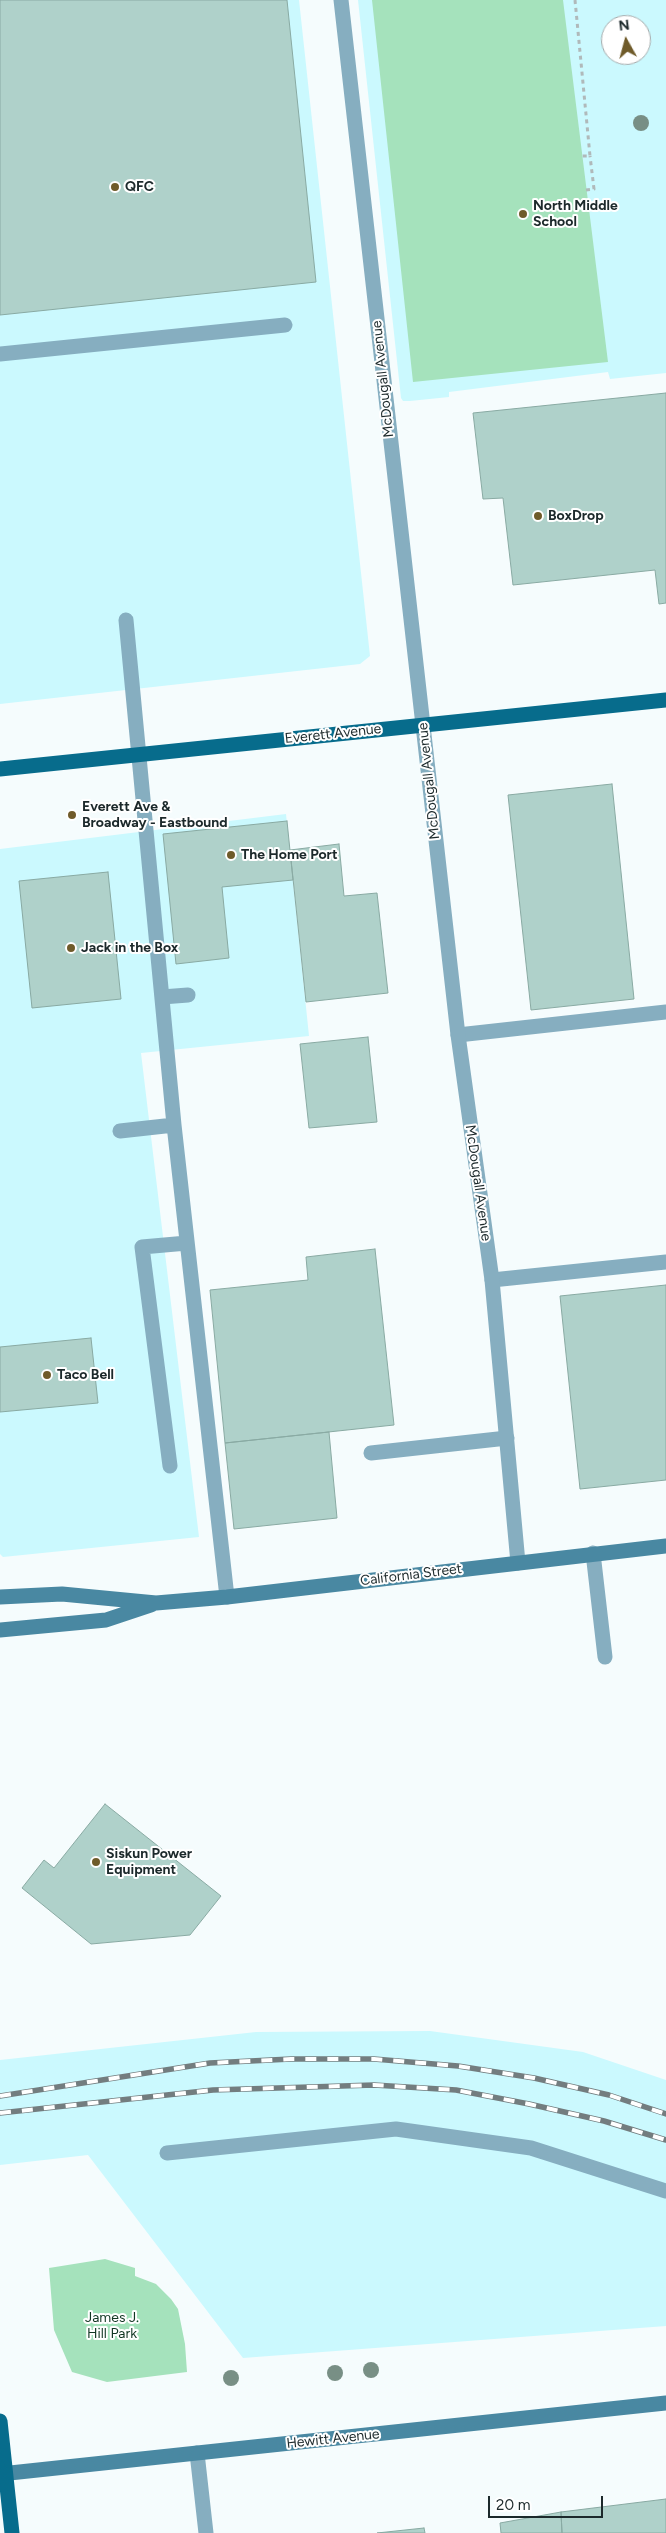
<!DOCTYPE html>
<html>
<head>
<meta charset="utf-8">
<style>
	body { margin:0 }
	#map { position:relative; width:666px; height:2533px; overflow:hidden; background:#f5fcfd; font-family:Figtree,sans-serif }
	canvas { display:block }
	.north { position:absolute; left:601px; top:15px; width:50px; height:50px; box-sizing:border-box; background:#fff; border:1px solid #a4a9aa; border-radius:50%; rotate:353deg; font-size:14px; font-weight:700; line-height:20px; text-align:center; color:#1c292b }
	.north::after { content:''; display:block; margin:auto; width:18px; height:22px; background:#6f5b2a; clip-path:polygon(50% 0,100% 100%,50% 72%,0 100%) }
	.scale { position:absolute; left:488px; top:2496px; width:115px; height:22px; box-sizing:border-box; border:2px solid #1c292b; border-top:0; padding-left:6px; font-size:15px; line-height:18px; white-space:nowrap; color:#1c292b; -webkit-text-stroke:4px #fff; paint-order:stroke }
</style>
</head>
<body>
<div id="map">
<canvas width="666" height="2533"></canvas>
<div class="north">N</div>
<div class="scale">20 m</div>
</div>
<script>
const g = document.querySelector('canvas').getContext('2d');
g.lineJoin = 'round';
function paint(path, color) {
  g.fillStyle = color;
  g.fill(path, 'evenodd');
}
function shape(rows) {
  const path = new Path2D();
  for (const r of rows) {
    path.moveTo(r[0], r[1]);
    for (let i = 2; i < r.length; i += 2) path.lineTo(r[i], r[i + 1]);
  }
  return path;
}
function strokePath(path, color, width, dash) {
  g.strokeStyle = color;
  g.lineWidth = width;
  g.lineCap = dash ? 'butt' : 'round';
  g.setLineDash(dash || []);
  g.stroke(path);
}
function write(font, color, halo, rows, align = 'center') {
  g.font = font + ' Figtree,sans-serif';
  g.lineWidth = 4;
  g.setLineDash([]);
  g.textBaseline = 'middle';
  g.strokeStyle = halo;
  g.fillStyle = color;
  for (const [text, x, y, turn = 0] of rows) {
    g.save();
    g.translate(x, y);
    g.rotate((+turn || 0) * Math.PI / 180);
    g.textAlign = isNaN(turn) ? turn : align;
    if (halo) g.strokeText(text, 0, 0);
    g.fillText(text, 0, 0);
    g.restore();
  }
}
paint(shape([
	[0,0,299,0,370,656,360,664,0,704],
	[358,0,666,0,666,373,610,379,608,372,449,392,449,397,410,401,403,401,401,398],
	[611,25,641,25,641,55,611,55],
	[286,814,309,1036,141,1053,199,1537,3,1557,0,1554,0,849],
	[430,2031,583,2052,666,2080,666,2326,243,2358,88,2155,0,2165,0,2060,256,2032]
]), '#cbf9fe');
paint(shape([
	[372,0,563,0,608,362,413,382],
	[105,2259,135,2268,135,2276,156,2284,171,2299,178,2309,185,2344,187,2372,107,2382,72,2372,54,2330,49,2268]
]), '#a5e2bc');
const building = shape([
	[0,0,287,0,316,282,0,315,0,0],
	[666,393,666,603,659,604,655,570,513,585,503,498,483,499,473,413,666,393],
	[612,784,634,999,531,1010,508,795,612,784],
	[287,821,293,880,222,887,229,958,176,964,163,834,287,821],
	[339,844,344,896,377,893,388,993,306,1002,290,850,339,844],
	[108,872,121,999,32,1008,19,881,108,872],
	[368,1037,377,1122,309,1128,300,1044,368,1037],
	[375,1249,394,1425,225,1443,210,1290,308,1280,306,1257,375,1249],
	[666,1285,666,1480,580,1489,560,1296,666,1285],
	[91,1338,98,1403,0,1412,0,1347,91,1338],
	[329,1432,337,1518,234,1529,225,1443,329,1432],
	[105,1804,221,1896,190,1935,91,1944,22,1888,44,1860,54,1868,105,1804],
	[666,2499,666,2533,562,2533,561,2512,666,2499],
	[561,2512,562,2533,501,2533,500,2523,561,2512],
	[424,2528,425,2533,377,2533,424,2528]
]);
paint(building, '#afd1ca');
strokePath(building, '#89aaa3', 1);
strokePath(shape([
	[575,0,590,156,582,156],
	[586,190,594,189,590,156]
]), '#b0b9ba', 3, [4, 4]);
strokePath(shape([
	[0,354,285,325],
	[126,620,174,1125,227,1597],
	[162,997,188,995],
	[458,1035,666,1012],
	[120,1131,174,1125],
	[492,1280,666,1262],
	[371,1453,507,1438],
	[170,1466,142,1247,187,1243],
	[593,1553,605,1657],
	[167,2153,396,2129,531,2148,666,2191],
	[197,2453,206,2533]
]), '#86aec0', 15);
strokePath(shape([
	[341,0,458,1035,492,1280,518,1563]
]), '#86aec0', 15);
strokePath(shape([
	[0,1597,62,1594,156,1603,227,1597,666,1546],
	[0,1630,106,1620,151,1605],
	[0,2474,666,2403]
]), '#4988a2', 15);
strokePath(shape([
	[0,769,666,700],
	[0,2421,12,2533]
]), '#076c8c', 15);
const rail = shape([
	[0,2096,210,2063,291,2059,374,2059,458,2066,534,2078,609,2095,666,2114],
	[0,2113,213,2090,374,2085,456,2090,529,2104,604,2121,666,2140]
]);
strokePath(rail, '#737d7f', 5.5);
strokePath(rail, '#fff', 4, [11]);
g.fillStyle = '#788f85';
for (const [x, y] of [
	[641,123],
	[371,2370],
	[335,2373],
	[231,2378]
]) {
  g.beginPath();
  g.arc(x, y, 8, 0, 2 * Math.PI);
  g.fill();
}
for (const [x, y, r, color] of [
	[115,187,5,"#6f5b2a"],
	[523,214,5,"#6f5b2a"],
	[538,516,5,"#6f5b2a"],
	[72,815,5,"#6f5b2a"],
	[231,855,5,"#6f5b2a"],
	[71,948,5,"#6f5b2a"],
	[47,1375,5,"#6f5b2a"],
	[96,1862,5,"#6f5b2a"]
]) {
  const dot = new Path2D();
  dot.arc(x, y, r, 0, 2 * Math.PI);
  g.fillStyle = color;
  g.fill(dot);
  strokePath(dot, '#fff', 2);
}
write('bold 14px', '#1c292b', '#fff', [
	["QFC",125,187],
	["North Middle",533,206],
	["School",533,222],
	["BoxDrop",548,516],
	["Everett Ave &",82,807],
	["Broadway - Eastbound",82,823],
	["The Home Port",241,855],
	["Jack in the Box",81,948],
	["Taco Bell",57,1375],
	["Siskun Power",106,1854],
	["Equipment",106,1870]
], 'left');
write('14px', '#1c292b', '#fff', [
	["McDougall Avenue",383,379,-96],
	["Everett Avenue",333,734,-6],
	["McDougall Avenue",429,781,-96],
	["McDougall Avenue",478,1183,82],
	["California Street",411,1575,-7],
	["Hewitt Avenue",333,2439,-6]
]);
write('14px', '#113623', '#fff', [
	["James J.",112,2318],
	["Hill Park",112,2334]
]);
</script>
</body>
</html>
